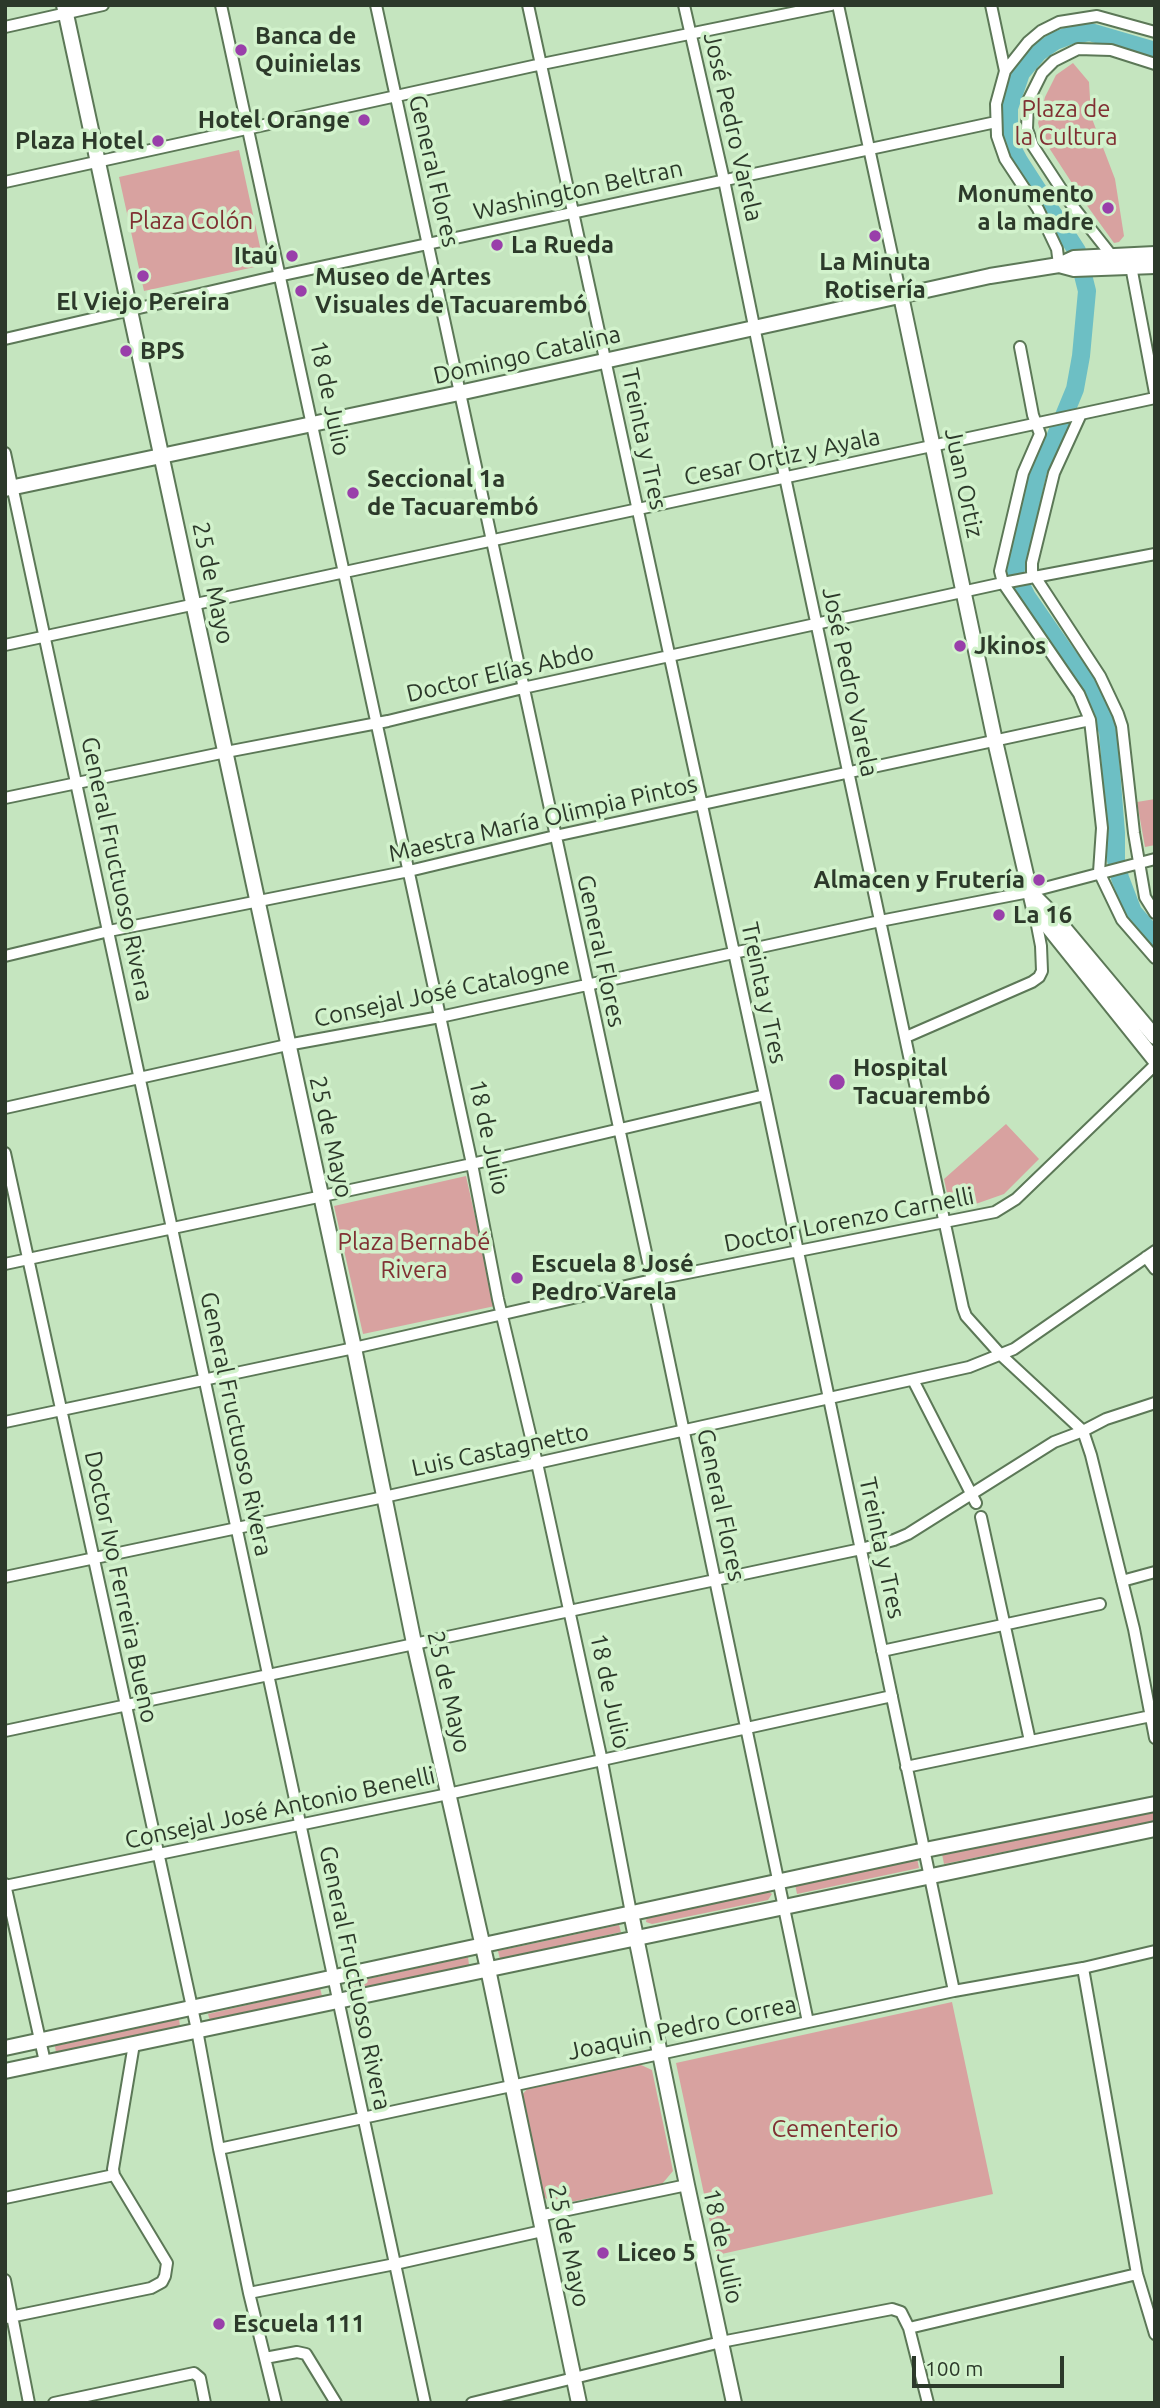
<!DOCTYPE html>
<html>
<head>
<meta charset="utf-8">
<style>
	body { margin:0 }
	#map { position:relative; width:1160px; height:2408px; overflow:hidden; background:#c5e5bf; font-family:Ubuntu,sans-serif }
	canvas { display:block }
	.frame { position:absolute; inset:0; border:7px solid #2c392a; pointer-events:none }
	.scale { position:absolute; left:912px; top:2356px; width:152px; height:32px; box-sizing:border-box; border:4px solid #2c392a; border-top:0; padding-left:9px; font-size:21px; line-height:24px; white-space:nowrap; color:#2c392a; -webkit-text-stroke:5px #d2f2cc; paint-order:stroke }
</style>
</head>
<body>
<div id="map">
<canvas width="1160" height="2408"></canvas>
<div class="frame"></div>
<div class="scale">100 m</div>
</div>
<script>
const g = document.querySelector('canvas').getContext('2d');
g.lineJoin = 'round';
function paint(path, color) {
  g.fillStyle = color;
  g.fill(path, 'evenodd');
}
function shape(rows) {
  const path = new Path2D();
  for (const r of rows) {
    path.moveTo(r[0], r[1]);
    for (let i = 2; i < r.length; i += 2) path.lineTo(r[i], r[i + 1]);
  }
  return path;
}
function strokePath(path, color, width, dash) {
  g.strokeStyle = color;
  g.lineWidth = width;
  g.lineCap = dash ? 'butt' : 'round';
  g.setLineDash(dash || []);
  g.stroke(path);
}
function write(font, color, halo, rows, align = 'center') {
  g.font = font + ' Ubuntu,sans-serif';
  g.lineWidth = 7;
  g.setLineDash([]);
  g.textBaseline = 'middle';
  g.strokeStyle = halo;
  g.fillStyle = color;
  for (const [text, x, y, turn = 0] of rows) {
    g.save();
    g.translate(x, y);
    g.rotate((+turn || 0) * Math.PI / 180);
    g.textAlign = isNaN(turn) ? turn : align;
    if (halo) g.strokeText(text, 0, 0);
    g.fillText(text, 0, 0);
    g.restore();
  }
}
paint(shape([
	[1073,63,1089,82,1091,116,1115,179,1124,236,1119,242,1114,243,1083,200,1042,137,1038,123,1045,97,1056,75],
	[239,150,264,265,144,291,119,177],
	[1155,799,1155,845,1145,847,1137,802],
	[1006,1124,1039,1159,1004,1194,967,1207,950,1207,944,1179],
	[466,1176,495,1306,363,1334,334,1206],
	[1155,1809,1155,1821,944,1864,942,1854],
	[917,1858,919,1868,797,1894,795,1884],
	[767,1890,772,1894,768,1900,652,1924,646,1922,647,1916],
	[619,1925,621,1932,500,1959,498,1951],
	[468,1957,469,1965,351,1991,349,1983],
	[320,1988,322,1996,210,2021,208,2014],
	[952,2002,993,2194,717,2255,676,2063],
	[179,2019,180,2026,56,2053,55,2046],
	[639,2064,652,2070,673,2171,662,2184,555,2205,543,2196,521,2096,529,2087]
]), '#d8a2a0');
strokePath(shape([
	[1155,51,1090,32,1071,35,1055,41,1039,52,1021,73,1009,108,1009,142,1019,161,1077,251,1087,291,1081,356,1075,389,1052,445,1038,471,1015,573,1027,597,1088,685,1103,718,1108,732,1116,833,1116,860,1120,878,1133,912,1155,937]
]), '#6dbfc4', 18);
const minor = shape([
	[221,5,472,1164,498,1299,537,1463,602,1761,631,1913],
	[376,5,652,1280,808,2022],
	[528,5,765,1095,954,1991],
	[684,5,724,180,785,477,963,1308,966,1316,1001,1355,1083,1431,1091,1455,1134,1629,1155,1738],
	[838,5,901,296],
	[991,5,1005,71],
	[5,27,103,5],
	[5,182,542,64,831,5],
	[1112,260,1112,256,1071,204,1033,146,1027,129,1028,101,1042,73,1054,61,1078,49,1111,50,1155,64],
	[1130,261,1155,393],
	[1059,265,1057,249,1038,209,1005,159,997,136,996,104,1005,71,1028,42,1041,31,1059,22,1097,16,1155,32],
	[5,339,269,278,996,122],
	[1020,347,1033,415,1040,434,1023,473,1000,571,1003,583,1079,694,1090,720,1102,828,1099,872,1122,920,1155,958],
	[1081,414,1054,473,1032,563,1032,572,1100,676,1118,714,1122,726,1134,833,1145,897,1155,913],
	[5,453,425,2403],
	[5,645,1155,398],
	[5,798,226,752,388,721,523,688,1003,583,1155,554],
	[5,956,109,931,409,871,555,836,1090,720],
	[906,1037,1032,982,1039,977,1042,971,1041,946,1034,910],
	[5,1108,287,1045,440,1017,880,921,1029,892,1155,859],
	[5,1153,197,2030,219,2149,249,2293,276,2403],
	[1146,1257,1155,1269],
	[5,1264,472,1164,765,1095],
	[913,1380,976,1503],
	[5,1422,354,1348,652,1280,995,1212,1016,1199,1155,1065],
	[981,1517,1030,1741],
	[5,1577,384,1497,969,1367,1014,1349,1155,1251],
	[1122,1581,1155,1572],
	[882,1651,1100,1604],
	[5,1731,861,1549,894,1540,908,1534,1054,1442,1083,1431,1106,1419,1155,1403],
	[906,1767,1151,1716],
	[5,1884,45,2062],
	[5,1886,448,1794,892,1696],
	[1083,1968,1137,2274,1155,2334],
	[219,2149,808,2022,954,1991,1083,1968,1155,1951],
	[5,2198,114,2175],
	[539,2216,687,2185],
	[5,2280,29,2403],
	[249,2293,395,2264,542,2231],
	[5,2318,151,2288,162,2282,165,2276,167,2263,114,2175,113,2169,134,2044],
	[909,2328,1137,2274],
	[265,2358,297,2352,306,2354,336,2403],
	[54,2403,194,2373,200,2378,205,2403],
	[472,2403,721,2342,892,2309,901,2312,909,2328,928,2403]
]);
const tertiary = shape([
	[64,5,354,1348,414,1643,488,1969,579,2403],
	[1059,265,1074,269,1155,266],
	[901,296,995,741,1034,909,1155,1060],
	[5,489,459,393,990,276,1059,265,1074,258,1155,254],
	[1033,895,1053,915,1155,1037],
	[631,1913,687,2185,734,2403],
	[5,2048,925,1850,1155,1804],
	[5,2071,1155,1829]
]);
strokePath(minor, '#5c7857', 14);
strokePath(tertiary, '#5c7857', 18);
strokePath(minor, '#fff', 10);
strokePath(tertiary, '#fff', 14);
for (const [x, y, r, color] of [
	[241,50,7,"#993faa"],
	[364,120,7,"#993faa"],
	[158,141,7,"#993faa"],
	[1108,208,7,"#993faa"],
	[875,236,7,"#993faa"],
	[497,245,7,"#993faa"],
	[292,256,7,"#993faa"],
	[143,276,7,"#993faa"],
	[301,291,7,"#993faa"],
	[126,351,7,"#993faa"],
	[353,493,7,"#993faa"],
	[960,646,7,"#993faa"],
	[1039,880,7,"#993faa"],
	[999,915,7,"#993faa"],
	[837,1082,9,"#993faa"],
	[517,1278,7,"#993faa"],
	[603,2253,7,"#993faa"],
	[219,2324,7,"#993faa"]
]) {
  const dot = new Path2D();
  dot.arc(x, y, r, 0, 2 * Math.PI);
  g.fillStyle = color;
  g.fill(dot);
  strokePath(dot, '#d2f2cc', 2.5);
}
write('bold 24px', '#2c392a', '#d2f2cc', [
	["Banca de",255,36],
	["Quinielas",255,64],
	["Hotel Orange",350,120,"right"],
	["Plaza Hotel",144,141,"right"],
	["Monumento",1094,194,"right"],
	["a la madre",1094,222,"right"],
	["La Rueda",511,245],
	["Itaú",278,256,"right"],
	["La Minuta",875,262,"center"],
	["Rotisería",875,290,"center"],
	["Museo de Artes",315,277],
	["Visuales de Tacuarembó",315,305],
	["El Viejo Pereira",143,302,"center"],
	["BPS",140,351],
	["Seccional 1a",367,479],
	["de Tacuarembó",367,507],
	["Jkinos",974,646],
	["Almacen y Frutería",1025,880,"right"],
	["La 16",1013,915],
	["Hospital",853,1068],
	["Tacuarembó",853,1096],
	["Escuela 8 José",531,1264],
	["Pedro Varela",531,1292],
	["Liceo 5",617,2253],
	["Escuela 111",233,2324]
], 'left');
write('24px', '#803033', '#d2f2cc', [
	["Plaza de",1066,109],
	["la Cultura",1066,137],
	["Plaza Colón",191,221],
	["Plaza Bernabé",414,1242],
	["Rivera",414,1270],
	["Cementerio",835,2129]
]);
write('24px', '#2c392a', '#d2f2cc', [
	["José Pedro Varela",733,127,77],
	["General Flores",434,171,77],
	["Washington Beltran",578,190,-12],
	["Domingo Catalina",527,355,-13],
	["18 de Julio",330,398,78],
	["Treinta y Tres",644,439,78],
	["Cesar Ortiz y Ayala",782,457,-12],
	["Juan Ortiz",964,483,78],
	["25 de Mayo",213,583,78],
	["Doctor Elías Abdo",500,673,-13],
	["José Pedro Varela",850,682,78],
	["Maestra María Olimpia Pintos",543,819,-13],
	["General Fructuoso Rivera",117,869,78],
	["General Flores",601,951,78],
	["Consejal José Catalogne",442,992,-12],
	["Treinta y Tres",764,993,78],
	["25 de Mayo",331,1137,77],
	["18 de Julio",489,1137,78],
	["Doctor Lorenzo Carnelli",849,1220,-11],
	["General Fructuoso Rivera",236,1424,78],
	["Luis Castagnetto",500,1450,-12],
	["General Flores",721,1505,78],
	["Treinta y Tres",882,1548,78],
	["Doctor Ivo Ferreira Bueno",121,1587,78],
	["18 de Julio",610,1691,78],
	["25 de Mayo",449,1692,77],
	["Consejal José Antonio Benelli",280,1808,-12],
	["General Fructuoso Rivera",355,1978,78],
	["Joaquin Pedro Correa",682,2028,-12],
	["25 de Mayo",569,2246,78],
	["18 de Julio",723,2246,78]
]);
</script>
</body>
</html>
